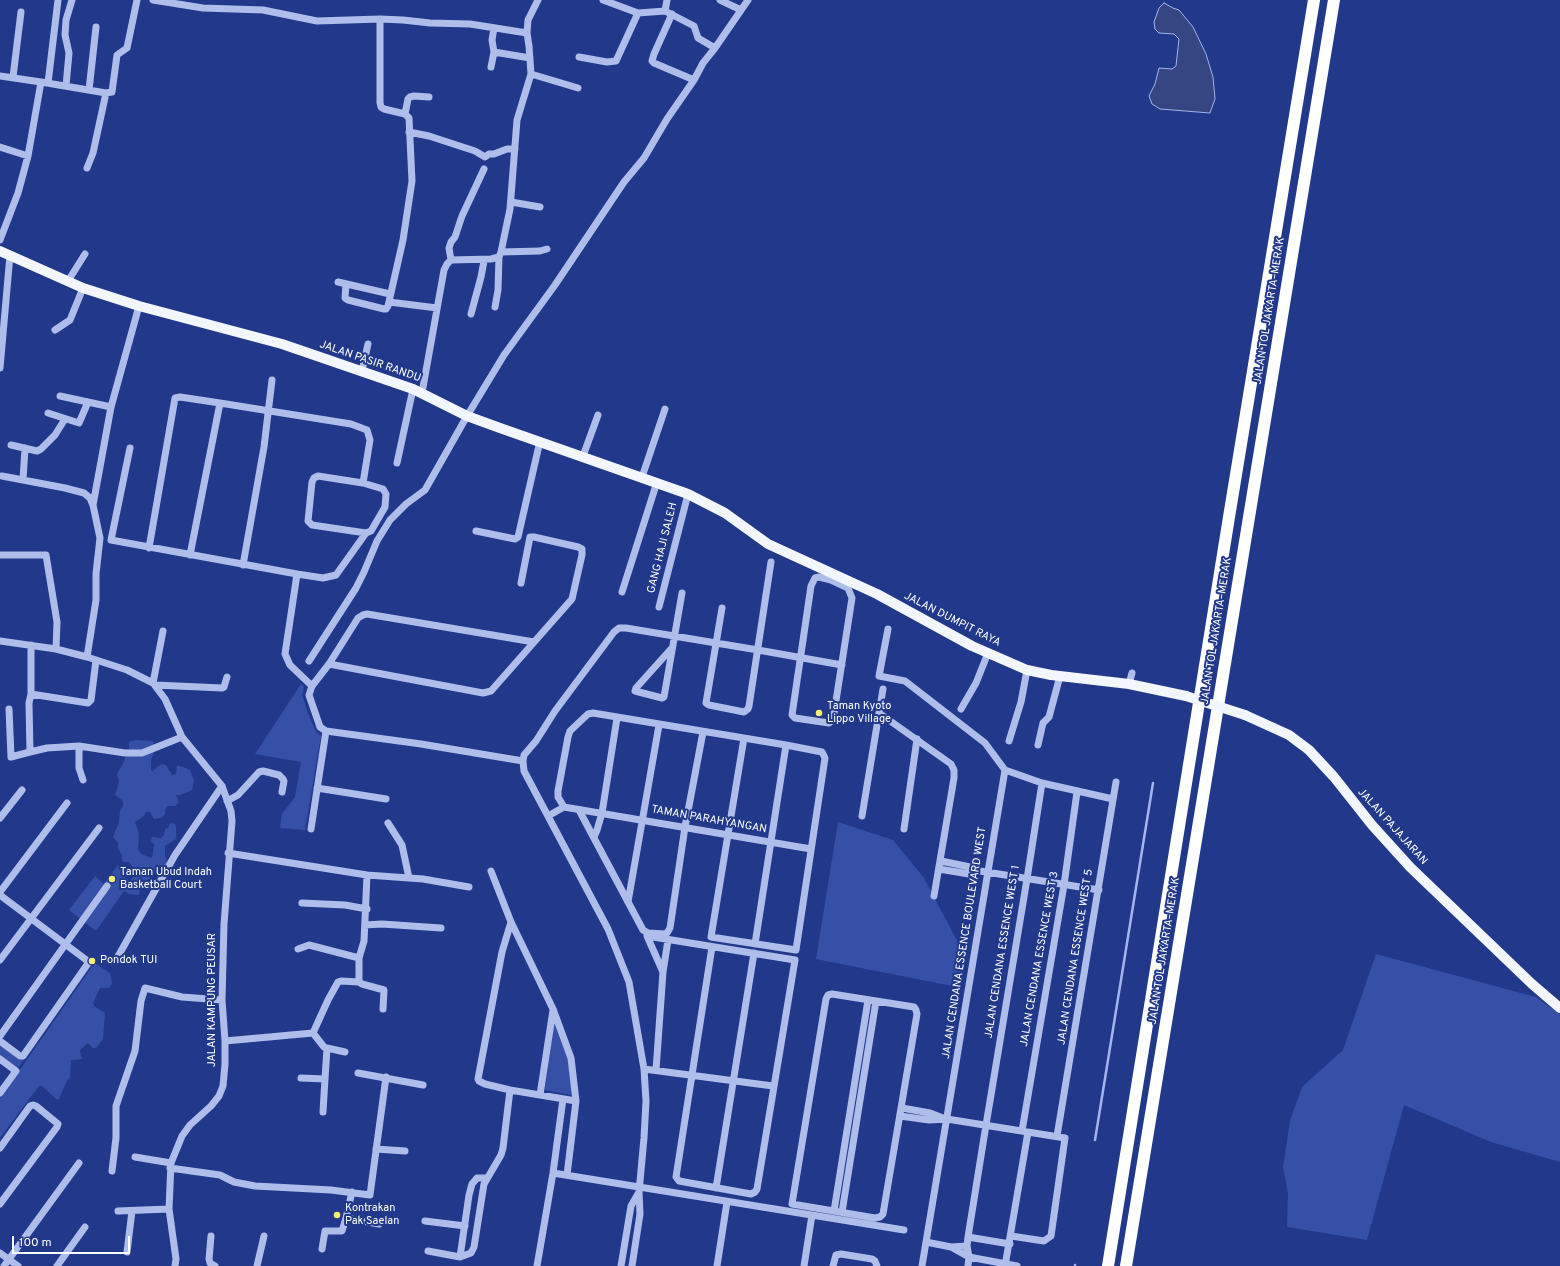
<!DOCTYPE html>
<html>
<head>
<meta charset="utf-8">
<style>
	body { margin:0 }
	#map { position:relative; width:1560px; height:1266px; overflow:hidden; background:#22388b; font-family:Overpass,sans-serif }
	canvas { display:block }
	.scale { position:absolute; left:12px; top:1236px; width:118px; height:18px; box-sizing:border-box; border:2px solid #fff; border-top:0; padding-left:5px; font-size:12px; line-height:14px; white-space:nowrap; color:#fff; -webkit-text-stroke:3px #22388b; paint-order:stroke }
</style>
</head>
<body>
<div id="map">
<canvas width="1560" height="1266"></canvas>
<div class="scale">100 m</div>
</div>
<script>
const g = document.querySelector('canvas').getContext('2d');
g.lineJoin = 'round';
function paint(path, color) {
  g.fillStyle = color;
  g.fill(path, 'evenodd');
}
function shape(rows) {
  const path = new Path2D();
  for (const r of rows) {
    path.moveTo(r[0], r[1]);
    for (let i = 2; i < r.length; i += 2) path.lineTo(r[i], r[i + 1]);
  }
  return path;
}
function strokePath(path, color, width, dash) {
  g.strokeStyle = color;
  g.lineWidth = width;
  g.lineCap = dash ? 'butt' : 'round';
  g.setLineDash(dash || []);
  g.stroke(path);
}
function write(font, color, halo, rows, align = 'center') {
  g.font = font + ' Overpass,sans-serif';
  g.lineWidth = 4;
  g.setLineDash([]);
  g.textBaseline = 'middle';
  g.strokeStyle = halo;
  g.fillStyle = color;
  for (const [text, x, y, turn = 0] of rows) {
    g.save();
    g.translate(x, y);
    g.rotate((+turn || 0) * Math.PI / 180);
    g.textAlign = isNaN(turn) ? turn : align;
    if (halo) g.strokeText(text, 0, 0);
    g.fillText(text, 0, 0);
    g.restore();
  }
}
paint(shape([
	[301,684,304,687,302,695,308,713,316,732,321,736,305,830,280,828,282,814,295,797,301,762,255,754],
	[137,740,152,741,155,745,155,750,151,760,151,771,153,771,158,766,162,764,166,765,172,775,176,774,177,766,180,766,190,770,194,781,192,790,181,795,176,795,179,802,175,806,167,806,165,810,165,814,161,818,154,819,150,812,146,812,144,816,135,822,139,834,138,849,140,853,146,856,152,858,154,845,151,841,152,837,161,838,164,835,165,829,168,828,170,823,175,824,176,827,176,839,165,846,165,856,167,862,161,873,150,873,150,878,140,888,139,895,129,894,124,891,96,931,69,910,95,876,104,884,118,865,123,869,120,874,130,881,136,872,129,862,124,862,122,860,122,855,118,848,118,843,113,837,119,822,120,811,123,806,123,801,115,795,119,782,117,774,124,762,125,758,129,750,129,743,131,741],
	[838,822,893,840,924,878,962,950,961,984,952,986,816,959],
	[1376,954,1536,997,1560,1014,1560,1162,1491,1142,1404,1105,1367,1240,1287,1227,1288,1193,1283,1167,1290,1121,1302,1087,1343,1050],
	[94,964,96,964,110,973,112,983,109,988,100,988,93,1003,94,1006,105,1013,103,1039,96,1048,93,1048,88,1043,81,1049,80,1051,82,1059,71,1060,70,1079,67,1080,59,1099,56,1099,42,1086,39,1086,0,1138,0,1098],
	[89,965,91,966,16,1071,0,1059,0,1041,20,1056],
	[554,1023,555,1024,570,1065,572,1094,570,1095,545,1090]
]), '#3650a8');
const water = shape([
	[1164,3,1173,8,1179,10,1193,27,1206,54,1213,77,1215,99,1210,113,1160,109,1152,104,1149,96,1155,84,1159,68,1172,69,1176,66,1179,39,1174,34,1159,33,1155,29,1154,22,1159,8,1164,3]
]);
paint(water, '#354683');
strokePath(water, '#a3b5ec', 1);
strokePath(shape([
	[1095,1140,1153,783],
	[1075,1266,1075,1265]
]), '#a3b5ec', 2.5);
strokePath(shape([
	[153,0,203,8,263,10,317,21,380,19,403,20,430,23,470,24,527,33],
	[603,0,638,13,665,11],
	[667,0,665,11,694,26,698,38,715,48],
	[720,0,741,10],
	[672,14,654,54,652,61,654,63,694,80],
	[494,52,530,58],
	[579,57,607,62,616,61,638,13],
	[491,67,494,52,492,40,494,28],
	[531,74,578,88],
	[0,76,41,82],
	[13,77,21,12],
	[48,83,58,0],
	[66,86,69,53,65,35,66,20,72,0],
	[89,90,96,27],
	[405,114,408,99,410,97,414,96,429,97],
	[409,132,429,136,475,151,485,157,489,154,494,154,507,149,515,149],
	[0,147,28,156],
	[87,168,93,153,106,93],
	[511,202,540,207],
	[0,240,18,193,28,156,41,82,106,93,112,92,117,55,127,48,137,0],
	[501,252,540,251,547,249],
	[451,260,449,248,451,242,455,237,462,216,484,169],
	[68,281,85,254],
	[338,282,390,294],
	[346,284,345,298,348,300,384,309,386,309,388,306,403,240,412,181,409,118,405,114,384,109,381,107,380,103,380,19],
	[389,302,437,308],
	[495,307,498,290,499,257],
	[471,314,481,277,484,261],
	[55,330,70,320,83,288],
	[0,368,10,255],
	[362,371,368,344],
	[422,393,444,270,447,264,451,260,491,259,499,257,501,252,510,209,517,120,531,74,529,46,527,33,528,20,538,0],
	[60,396,111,407],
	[48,413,79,423,88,402],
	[11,445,37,451,41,449,55,435,65,419],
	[130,448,111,540,297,574,285,654,290,665,312,686],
	[583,456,598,415],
	[397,463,413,389],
	[2,476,65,488,84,493,90,498,93,505,100,538,96,574,96,600,87,657],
	[642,477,665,409],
	[23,480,25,448],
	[93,505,111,407,139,306],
	[476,531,515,539,518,537,540,441],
	[149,548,175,398,180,397,220,403],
	[0,555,46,555,57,622,56,649],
	[190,555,220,403,351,424,367,430,370,440,363,483,318,476,314,478,312,482,308,521,312,525,366,533,371,531,385,507,386,494,383,489,363,483],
	[243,565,264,447,272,380],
	[297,574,323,578,336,575,366,533],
	[819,577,831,580,848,588,852,598,833,720,829,723,795,718,792,715,811,586,815,578,819,577],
	[622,592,657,482],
	[659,607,688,494],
	[722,608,706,703,709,705,744,712,748,709,749,706,771,562],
	[888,629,879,676,905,681,985,743,1005,770,1042,783,1113,799],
	[0,641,56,649,87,657,127,670,153,683,165,699,182,737,222,786,231,811,232,821,224,924,222,1000,225,1041,225,1064,223,1086,219,1096,211,1106,190,1125,182,1136,171,1163,169,1209,176,1259,175,1266],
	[671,649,636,688,635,691,662,698,664,697,682,593],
	[309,661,356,588,364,572,377,541,390,520,406,504,425,490,467,416,504,355,555,285,624,182,644,158,667,119,694,80,703,63,715,48,748,0],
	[329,664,483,693,491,691,572,599,582,555,582,549,578,547,534,537,530,537,521,583],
	[153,683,163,631],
	[1129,684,1132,673],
	[155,685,222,688,224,687,227,677],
	[31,694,88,703,91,700,96,660],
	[9,709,11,757,30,752,29,703,31,694,31,645],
	[961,709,976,683,988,653],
	[879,713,951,764,954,770,954,778,934,896],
	[1009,741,1021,702,1027,670],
	[1038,745,1043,723,1049,717,1060,676],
	[79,746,79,768,83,780],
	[30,752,47,748,79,746,125,753,142,753,182,737],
	[523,761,421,744,326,731,320,727,309,695,312,686,329,664,358,618,363,615,367,614,534,642],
	[317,788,386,799],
	[227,801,238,795,259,772,263,771,279,775,283,779,284,781,282,792],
	[564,807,558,797,558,791,568,737,570,731,588,714,593,713,786,745,822,752,825,758,796,950,711,937,744,738],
	[579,810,643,930,648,933,665,934,667,933,670,928,685,827,703,732],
	[548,816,564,807,811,849],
	[862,816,883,689],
	[0,818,22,790],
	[388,823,402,845,409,878],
	[311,829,326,731],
	[904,829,917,739],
	[594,837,597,830,602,813,617,718],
	[228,853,367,875,423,879,469,887],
	[941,861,970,867,980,871,1099,890],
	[939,869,969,874,980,871],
	[491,871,511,922,553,1009,571,1058,576,1101,567,1175],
	[367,875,364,941,359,958,359,982,362,984,384,990,383,1009],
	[0,892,67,803],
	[0,895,89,962,23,1056,20,1056,0,1041],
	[628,902,659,725],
	[302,903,345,905,367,909],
	[511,922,502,952,478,1079,479,1081,485,1084,510,1090,576,1101],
	[365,925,382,924,441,928],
	[755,944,786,745],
	[298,949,309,945,359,958],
	[0,960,99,828],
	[116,960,175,855,222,786],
	[663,972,647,936,795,960,757,1189,755,1192,751,1194,679,1181,676,1177,712,947],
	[832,994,914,1007,916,1010,917,1014,883,1214,880,1217,875,1218,792,1204,826,999,828,995,832,994],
	[313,1033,328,1000,338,982,341,981,359,982],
	[0,1036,107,886],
	[225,1041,313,1033,324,1047,327,1048,325,1079,301,1078],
	[327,1048,345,1052],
	[0,1059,16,1071,0,1093],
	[644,1069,773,1086],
	[656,1070,663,972,668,940],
	[358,1073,423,1085],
	[540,1095,553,1010],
	[902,1108,930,1113,943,1118],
	[323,1112,325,1079],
	[900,1116,929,1120,947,1119,1065,1138,1051,1236,1044,1241,1011,1236],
	[1022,1131,1064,885,1077,792],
	[1057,1136,1116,782],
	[0,1148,30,1106,33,1105,36,1106,58,1124,57,1127,0,1204],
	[376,1149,405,1151],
	[135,1157,171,1163],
	[170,1168,220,1175,234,1182,255,1186,331,1190,370,1195,386,1077],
	[112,1171,116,1138,116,1106,135,1051,141,1001,145,988,182,997,222,1000],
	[553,1173,904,1230],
	[716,1188,754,953],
	[118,1211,169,1209],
	[834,1211,868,1000],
	[842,1212,876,1001],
	[346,1218,352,1192],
	[425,1221,465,1226],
	[211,1236,209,1259,210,1263,215,1266],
	[968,1237,1010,1244],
	[926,1242,951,1247,967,1246],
	[951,1247,969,1257,1017,1266],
	[322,1249,325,1231,342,1231,346,1218,379,1224],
	[428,1251,460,1257,471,1253,474,1247,484,1184,501,1155,503,1148,510,1090],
	[127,1252,132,1211],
	[0,1253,18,1266],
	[460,1257,469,1195,472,1184,477,1178,487,1178],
	[4,1266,79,1163],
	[57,1266,85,1227],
	[257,1266,264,1236],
	[537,1266,553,1173,563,1099],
	[621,1266,631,1206,639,1192],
	[632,1266,640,1214,639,1192,644,1138,646,1101,644,1069,629,982,608,929,524,771,523,761,524,755,536,741,555,711,614,632,619,628,626,628,758,650,842,665],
	[717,1266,727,1202],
	[804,1266,812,1215],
	[833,1266,836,1255,841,1254,872,1259,875,1261,877,1266],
	[922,1266,1005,770],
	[968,1266,969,1257,967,1246,968,1237,986,1125,1027,879,1042,783],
	[1005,1266,1028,1132]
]), '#afbdeb', 7);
strokePath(shape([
	[0,251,83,288,139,306,282,344,413,389,467,416,500,428,688,494,725,513,768,544,877,594,972,646,1027,670,1051,675,1129,684,1186,696],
	[1245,715,1289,735,1309,750,1334,777,1372,825,1410,867,1532,984,1560,1008]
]), '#f4f6fe', 10);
strokePath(shape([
	[1108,1266,1230,511,1314,0],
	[1126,1266,1334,0]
]), '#fff', 12);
strokePath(shape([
	[1186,696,1245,715]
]), '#f4f6fe', 10);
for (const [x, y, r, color] of [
	[819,713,4,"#f7ee72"],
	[112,879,4,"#f7ee72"],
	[92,961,4,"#f7ee72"],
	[337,1215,4,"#f7ee72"]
]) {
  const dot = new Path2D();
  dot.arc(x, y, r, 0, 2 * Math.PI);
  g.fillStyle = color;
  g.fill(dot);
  strokePath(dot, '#22388b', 1.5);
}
write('11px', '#fff', '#22388b', [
	["JALAN TOL JAKARTA–MERAK",1270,311,-81],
	["JALAN PASIR RANDU",370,362,19],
	["GANG HAJI SALEH",663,548,-76],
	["JALAN DUMPIT RAYA",952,620,27],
	["JALAN TOL JAKARTA–MERAK",1217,631,-81],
	["TAMAN PARAHYANGAN",709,820,10],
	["JALAN PAJAJARAN",1392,827,48],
	["JALAN CENDANA ESSENCE BOULEVARD WEST",965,943,-81],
	["JALAN TOL JAKARTA–MERAK",1165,951,-81],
	["JALAN CENDANA ESSENCE WEST 1",1003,952,-81],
	["JALAN CENDANA ESSENCE WEST 5",1076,957,-81],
	["JALAN CENDANA ESSENCE WEST 3",1040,959,-80],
	["JALAN KAMPUNG PEUSAR",213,1000,-90]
]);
write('11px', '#fff', '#22388b', [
	["Taman Kyoto",827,707],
	["Lippo Village",827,720],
	["Taman Ubud Indah",120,873],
	["Basketball Court",120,886],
	["Pondok TUI",100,961],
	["Kontrakan",345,1209],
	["Pak Saelan",345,1222]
], 'left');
</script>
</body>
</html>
